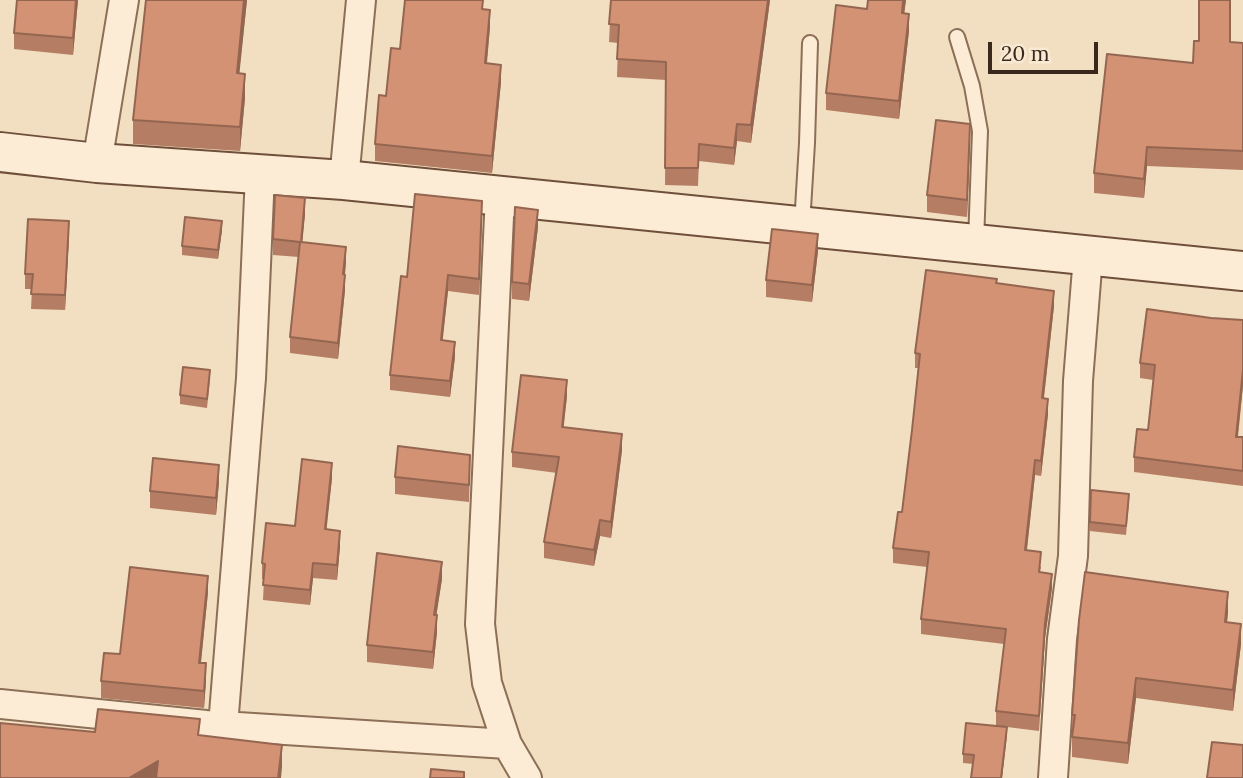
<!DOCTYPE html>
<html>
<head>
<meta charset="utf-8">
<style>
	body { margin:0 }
	#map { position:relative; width:1243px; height:778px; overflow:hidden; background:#f2dfc1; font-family:Lora,serif }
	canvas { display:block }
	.scale { position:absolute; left:988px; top:42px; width:110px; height:32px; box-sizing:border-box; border:4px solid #3b281c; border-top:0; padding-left:9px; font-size:21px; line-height:24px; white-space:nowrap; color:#3b281c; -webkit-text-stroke:5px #f8e9d2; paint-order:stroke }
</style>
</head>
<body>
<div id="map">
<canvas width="1243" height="778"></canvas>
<div class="scale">20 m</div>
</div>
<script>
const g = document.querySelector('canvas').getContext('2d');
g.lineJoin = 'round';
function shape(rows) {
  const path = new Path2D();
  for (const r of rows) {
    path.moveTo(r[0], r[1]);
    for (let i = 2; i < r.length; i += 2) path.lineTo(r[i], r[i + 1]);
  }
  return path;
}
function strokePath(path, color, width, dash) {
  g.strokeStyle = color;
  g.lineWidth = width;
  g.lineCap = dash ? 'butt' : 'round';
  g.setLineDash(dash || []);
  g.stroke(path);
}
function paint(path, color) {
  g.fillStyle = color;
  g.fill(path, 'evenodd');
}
const lane = shape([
	[957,37,972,86,980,131,976,242],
	[802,225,807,143,810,43]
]);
const street = shape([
	[97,163,124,0],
	[344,180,361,0],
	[500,195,480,624,487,683,507,744,527,778],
	[0,704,206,725,507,744],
	[223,726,251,378,260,174],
	[1053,778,1062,639,1073,556,1078,381,1088,256]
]);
const secondary = shape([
	[0,152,97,163,344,180,1243,271]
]);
strokePath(lane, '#8d6e57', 18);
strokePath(street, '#8d6e57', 32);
strokePath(secondary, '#6f4f3a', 42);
strokePath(lane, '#fcecd5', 14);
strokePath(street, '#fcecd5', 28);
strokePath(secondary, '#fcecd5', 38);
paint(shape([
	[17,0,78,0,73,55,14,49,14,33],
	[146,0,247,0,239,73,245,98,240,151,133,144,133,120],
	[611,0,770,0,751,143,737,141,734,165,699,161,698,186,665,185,666,80,617,77,618,43,609,42],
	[868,0,906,0,904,13,909,31,899,119,826,110,826,93,867,9],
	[483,9,490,27,487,63,501,82,492,173,375,161,375,144,386,96,400,49],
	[1230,42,1243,43,1243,170,1147,166,1144,198,1094,193,1094,173,1193,63],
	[970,141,967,217,927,212,927,195],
	[305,214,302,242,346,262,345,275,345,290,338,359,290,353,290,337,299,257,273,255,273,239],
	[482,216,479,295,448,291,442,341,455,357,450,397,390,390,390,375,407,277],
	[538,227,529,301,512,299,512,282],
	[222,230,218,259,182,255,182,246],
	[69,236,65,310,31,309,32,289,25,289,25,274],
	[818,251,812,302,766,297,766,280],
	[997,283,1054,306,1044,398,1048,414,1041,476,1035,475,1027,550,1041,567,1040,572,1052,588,1045,638,1039,731,1007,727,1002,778,971,778,973,764,963,763,963,754,996,726,996,711,1004,644,921,634,921,619,927,567,893,563,893,548,902,512,912,430,918,368,915,368,915,353],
	[1211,318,1243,320,1243,385,1238,437,1243,437,1243,486,1134,472,1134,457,1148,430,1153,380,1140,378,1140,363],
	[210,379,207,408,180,404,180,395],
	[567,396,563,427,622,450,611,538,600,536,594,566,544,558,544,542,557,473,512,467,512,452],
	[470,471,469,502,395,494,395,477],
	[332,478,326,529,340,546,337,580,313,578,310,605,263,600,264,579,262,579,262,563,295,526],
	[219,482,216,515,150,508,150,491],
	[1129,503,1126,535,1090,531,1090,522],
	[442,579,436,615,437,632,433,669,367,662,367,645],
	[208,592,201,663,206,680,204,708,101,698,101,681,120,654],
	[1228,612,1227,622,1241,644,1233,711,1136,698,1128,764,1072,757,1072,715]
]), '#b57e64');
paint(shape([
	[76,0,78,0,73,55,73,38],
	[244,0,247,0,237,97,237,73],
	[768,0,770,0,751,143,751,125],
	[903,0,906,0,902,30,902,13],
	[490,10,490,27,485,80,485,63],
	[909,14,909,31,899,119,899,101],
	[501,65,501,82,492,173,492,156],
	[245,74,245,98,240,151,240,127],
	[737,124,737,141,734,165,734,148],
	[970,124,970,141,967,217,967,200],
	[1147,147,1147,166,1144,198,1144,179],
	[305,198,305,214,301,257,301,242],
	[482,201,482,216,479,295,479,279],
	[538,210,538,227,529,301,529,284],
	[69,221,69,236,65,310,65,295],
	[222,221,222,230,218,259,218,250],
	[818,234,818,251,812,302,812,285],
	[346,247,346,262,343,290,343,274],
	[345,275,345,290,338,359,338,343],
	[448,275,448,291,441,356,441,340],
	[1054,291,1054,306,1042,413,1042,398],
	[455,342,455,357,450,397,450,381],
	[1243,370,1243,385,1236,452,1236,437],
	[567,380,567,396,562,443,562,427],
	[1048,399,1048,414,1041,476,1041,461],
	[622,434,622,450,611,538,611,522],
	[1035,460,1035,475,1025,565,1025,550],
	[332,463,332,478,325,544,325,529],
	[219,465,219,482,216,515,216,498],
	[600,520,600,536,594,566,594,550],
	[340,531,340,546,337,580,337,565],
	[442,562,442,579,434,631,434,615],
	[313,563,313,578,310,605,310,590],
	[1052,574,1052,588,1045,638,1039,731,1045,623],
	[208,576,208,592,199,680,199,663],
	[1228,592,1228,612,1225,642,1225,622],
	[437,615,437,632,433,669,433,652],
	[1241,624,1241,644,1233,711,1233,690],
	[206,663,206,680,204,708,204,691],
	[1136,678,1136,698,1128,764,1128,743],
	[1007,727,1007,736,1002,778,1001,778],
	[282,745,282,767,281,778,278,778],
	[158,761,158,778,129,778]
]), '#946651');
const building = shape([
	[17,0,76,0,73,38,14,33,17,0],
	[146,0,244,0,237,73,245,74,240,127,133,120,146,0],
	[405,0,483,0,482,9,490,10,485,63,501,65,492,156,375,144,379,95,386,96,391,48,400,49,405,0],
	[611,0,768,0,751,125,737,124,734,148,699,144,698,168,665,168,666,62,617,59,619,25,609,24,611,0],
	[868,0,903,0,902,13,909,14,899,101,826,93,836,5,867,9,868,0],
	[1199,0,1230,0,1230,42,1243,43,1243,151,1147,147,1144,179,1094,173,1107,54,1193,63,1194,41,1199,41,1199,0],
	[936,120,970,124,967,200,927,195,936,120],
	[415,194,482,201,479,279,448,275,441,340,455,342,450,381,390,375,401,276,407,277,415,194],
	[275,195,305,198,301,242,346,247,343,274,345,275,338,343,290,337,300,242,273,239,275,195],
	[515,207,538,210,529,284,512,282,515,207],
	[185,217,222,221,218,250,182,246,185,217],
	[28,219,69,221,65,295,31,294,33,274,25,274,28,219],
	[772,229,818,234,812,285,766,280,772,229],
	[926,270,997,279,996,283,1054,291,1042,398,1048,399,1041,461,1035,460,1025,550,1041,552,1039,572,1052,574,1045,623,1039,716,996,711,1006,629,921,619,929,552,893,548,898,512,902,512,912,430,920,354,915,353,926,270],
	[1147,309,1211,318,1243,320,1243,370,1236,437,1243,437,1243,471,1134,457,1137,429,1148,430,1155,365,1140,363,1147,309],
	[183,367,210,370,207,399,180,395,183,367],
	[521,375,567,380,562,427,622,434,611,522,600,520,594,550,544,542,559,457,512,452,521,375],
	[398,446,470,455,469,485,395,477,398,446],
	[153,458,219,465,216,498,150,491,153,458],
	[302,459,332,463,325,529,340,531,337,565,313,563,310,590,263,585,265,564,262,563,266,523,295,526,302,459],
	[1091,490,1129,494,1126,526,1090,522,1091,490],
	[377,553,442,562,434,615,437,615,433,652,367,645,377,553],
	[130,567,208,576,199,663,206,663,204,691,101,681,104,653,120,654,130,567],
	[1085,572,1228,592,1225,622,1241,624,1233,690,1136,678,1128,743,1072,737,1075,715,1072,715,1079,620,1085,572],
	[98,709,200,719,198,735,282,745,278,778,156,778,158,761,129,778,0,778,0,723,95,732,98,709],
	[966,723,1007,727,1001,778,971,778,974,755,963,754,966,723],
	[1212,742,1243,745,1243,778,1207,778,1212,742],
	[431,769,464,772,464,778,430,778,431,769]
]);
paint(building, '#d39274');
strokePath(building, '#946651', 2);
</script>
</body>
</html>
